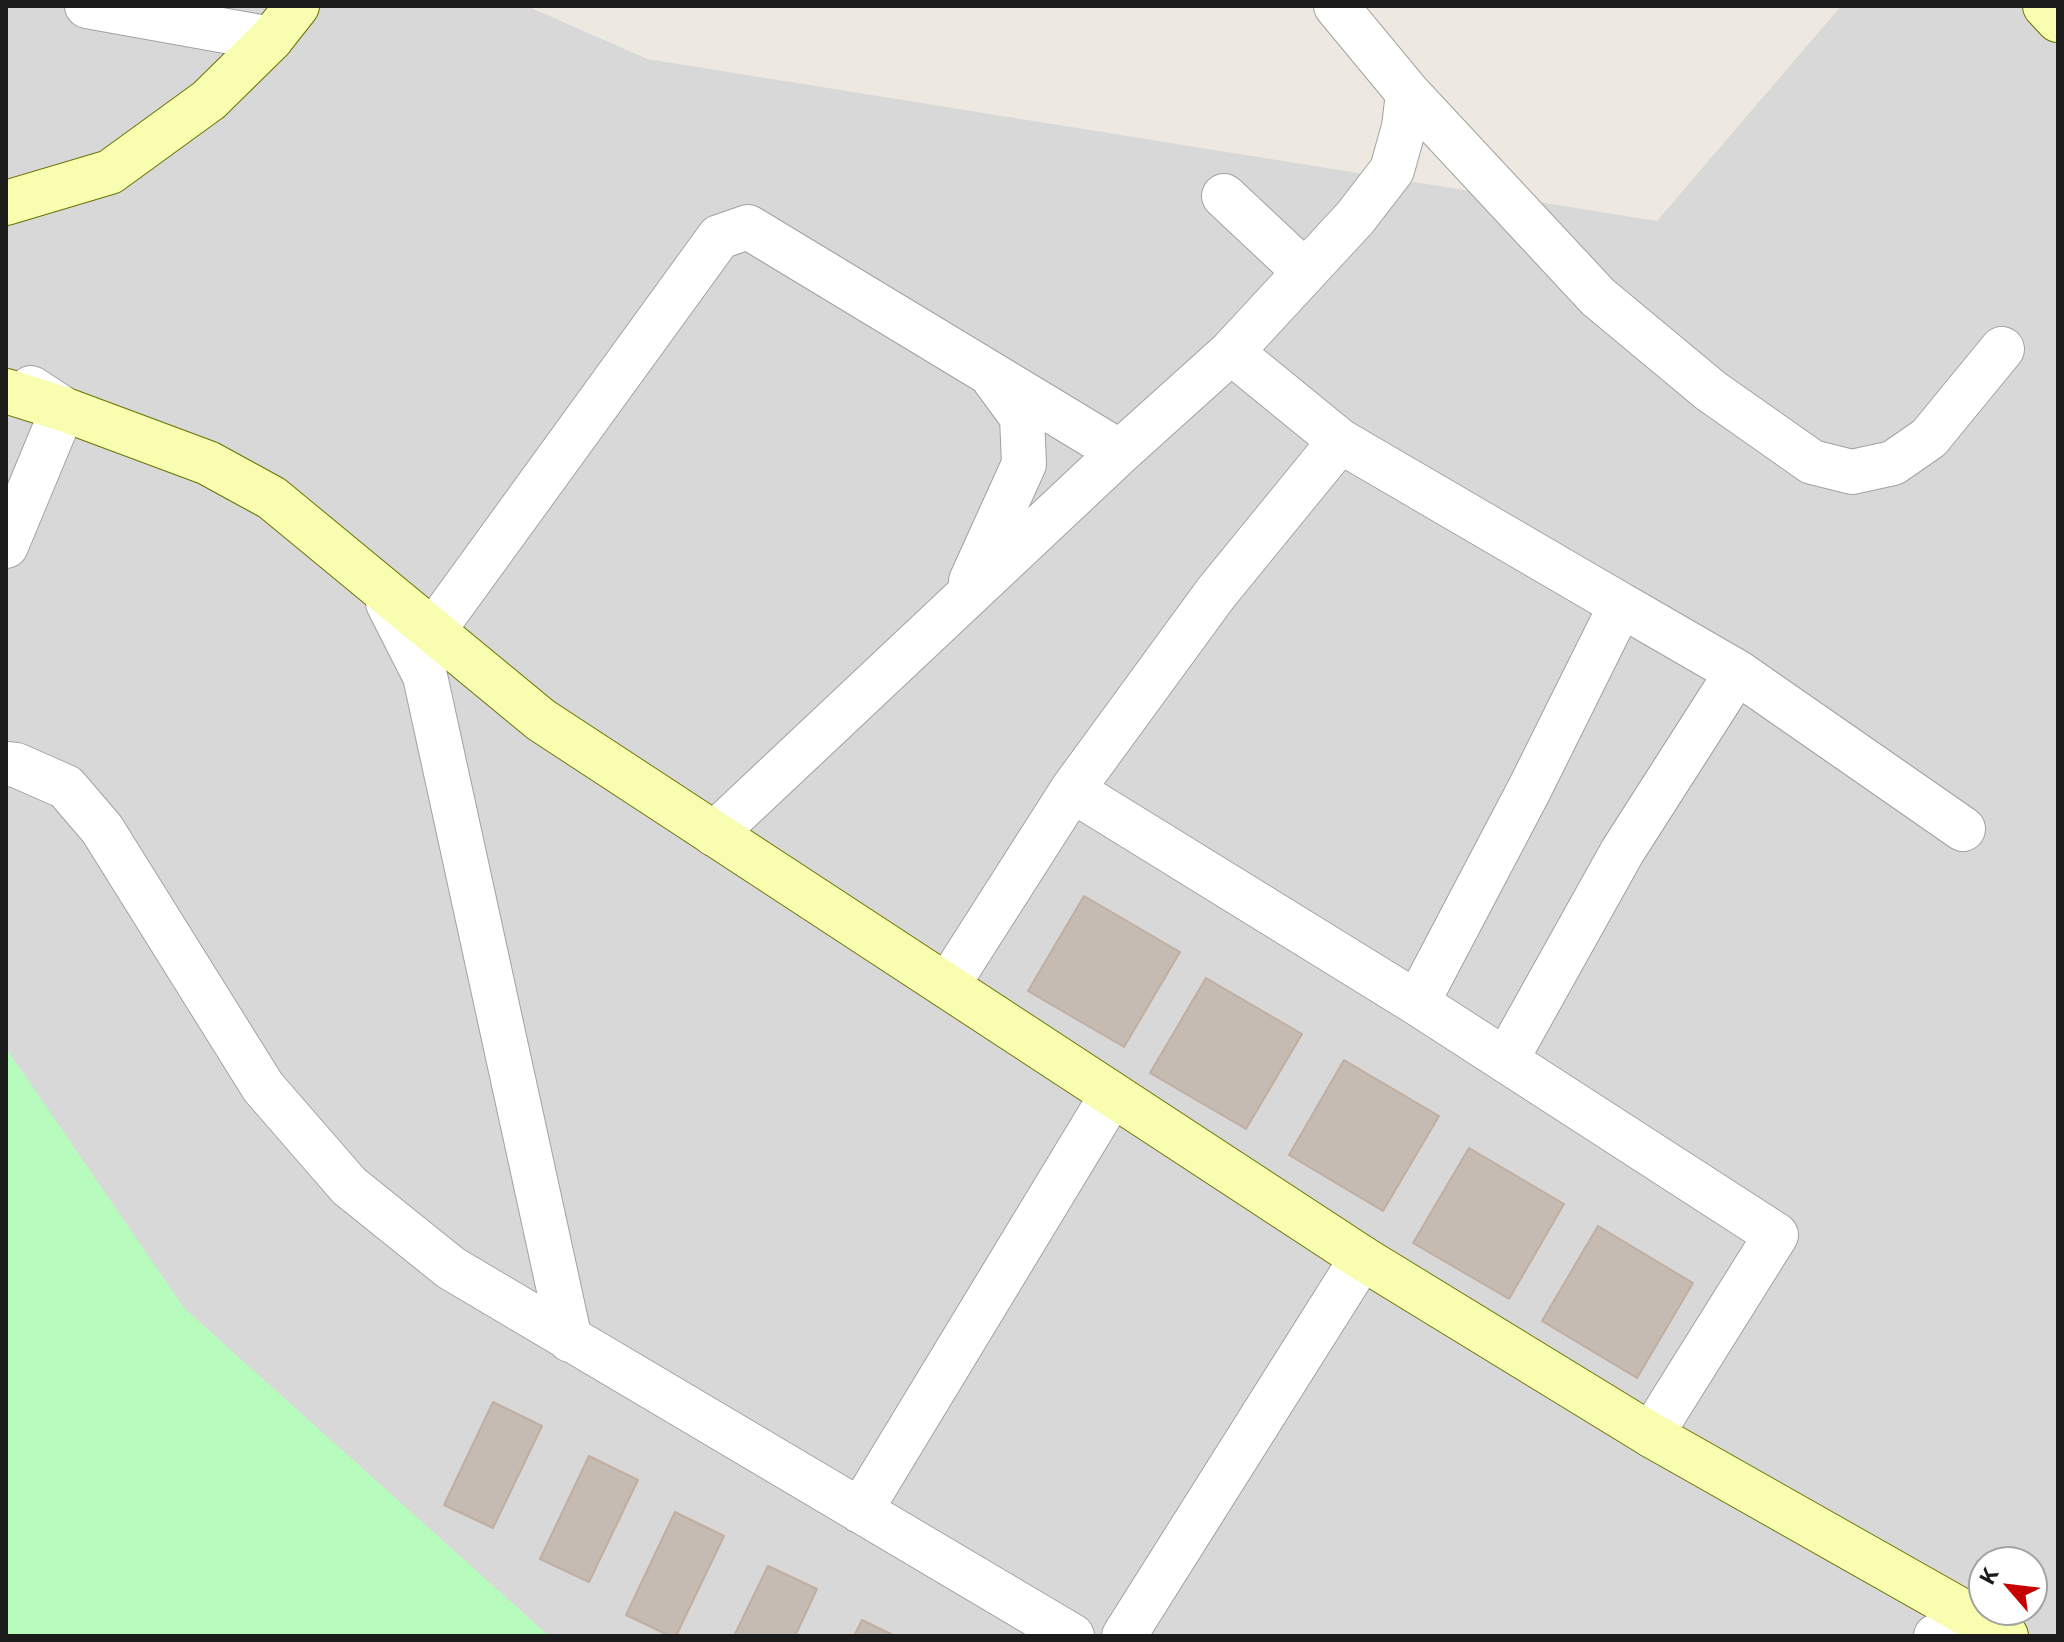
<!DOCTYPE html>
<html>
<head>
<meta charset="utf-8">
<style>
	body { margin:0 }
	#map { position:relative; width:2064px; height:1642px; overflow:hidden; background:#ede9e0; font-family:"IBM Plex Sans",sans-serif }
	canvas { display:block }
	.frame { position:absolute; inset:0; border:8px solid #1b1b1b; pointer-events:none }
	.north { position:absolute; left:1968px; top:1546px; width:80px; height:80px; box-sizing:border-box; background:#fff; border:2px solid #a4a4a4; border-radius:50%; rotate:298deg; font-size:22px; font-weight:700; line-height:32px; text-align:center; color:#1b1b1b }
	.north::after { content:''; display:block; margin:auto; width:28px; height:36px; background:#c60001; clip-path:polygon(50% 0,100% 100%,50% 72%,0 100%) }
</style>
</head>
<body>
<div id="map">
<canvas width="2064" height="1642"></canvas>
<div class="frame"></div>
<div class="north">K</div>
</div>
<script>
const g = document.querySelector('canvas').getContext('2d');
g.lineJoin = 'round';
function paint(path, color) {
  g.fillStyle = color;
  g.fill(path, 'evenodd');
}
function shape(rows) {
  const path = new Path2D();
  for (const r of rows) {
    path.moveTo(r[0], r[1]);
    for (let i = 2; i < r.length; i += 2) path.lineTo(r[i], r[i + 1]);
  }
  return path;
}
function strokePath(path, color, width, dash) {
  g.strokeStyle = color;
  g.lineWidth = width;
  g.lineCap = dash ? 'butt' : 'round';
  g.setLineDash(dash || []);
  g.stroke(path);
}
paint(shape([
	[6,6,527,6,647,59,1657,221,1841,6,2058,6,2058,1636,504,1636,6,1221],
	[1984,1562,2032,1562,2032,1610,1984,1610]
]), '#d9d8d8');
paint(shape([
	[6,1048,184,1308,549,1636,6,1636]
]), '#b8fcbd');
const building = shape([
	[1084,896,1180,952,1124,1047,1028,991,1084,896],
	[1206,978,1302,1034,1246,1129,1150,1073,1206,978],
	[1344,1060,1439,1116,1383,1211,1289,1155,1344,1060],
	[1469,1148,1564,1204,1509,1299,1413,1243,1469,1148],
	[1598,1226,1693,1283,1637,1378,1542,1321,1598,1226],
	[493,1402,542,1426,493,1528,444,1505,493,1402],
	[589,1456,638,1480,589,1582,540,1559,589,1456],
	[675,1512,724,1536,676,1636,670,1636,626,1615,675,1512],
	[768,1566,817,1589,795,1636,734,1636,768,1566],
	[862,1620,895,1636,854,1636,862,1620]
]);
paint(building, '#c5bbb3');
strokePath(building, '#c0afa1', 2);
const street = shape([
	[87,6,271,39],
	[1336,6,1408,93,1598,297,1711,391,1812,462,1852,472,1893,463,1929,438,2002,349],
	[1224,196,1305,272],
	[1231,352,1340,441,1621,605,1529,790,1417,1003,1072,790,1216,593,1340,441],
	[6,546,63,409,31,388],
	[971,581,1024,464,1022,417,994,379],
	[388,603,425,676,570,1340],
	[1621,605,1737,672,1963,829],
	[433,631,719,237,748,227,1120,452],
	[6,764,16,765,66,787,102,829,263,1087,349,1186,451,1268,1072,1636],
	[714,834,1120,452,1231,352,1355,218,1392,170,1404,127,1408,93],
	[947,986,1072,790],
	[1417,1003,1776,1235,1651,1435],
	[1506,1060,1622,852,1737,672],
	[860,1511,1112,1095],
	[1124,1636,1362,1258],
	[1936,1636,1976,1617]
]);
const secondary = shape([
	[2045,6,2058,20],
	[6,203,110,172,209,100,271,39,297,6],
	[6,391,63,409,208,463,272,498,541,720,1362,1258,1651,1435,2006,1636]
]);
strokePath(street, '#a2a2a2', 46);
strokePath(secondary, '#687400', 46);
strokePath(street, '#fff', 44);
strokePath(secondary, '#f9fdaf', 44);
</script>
</body>
</html>
